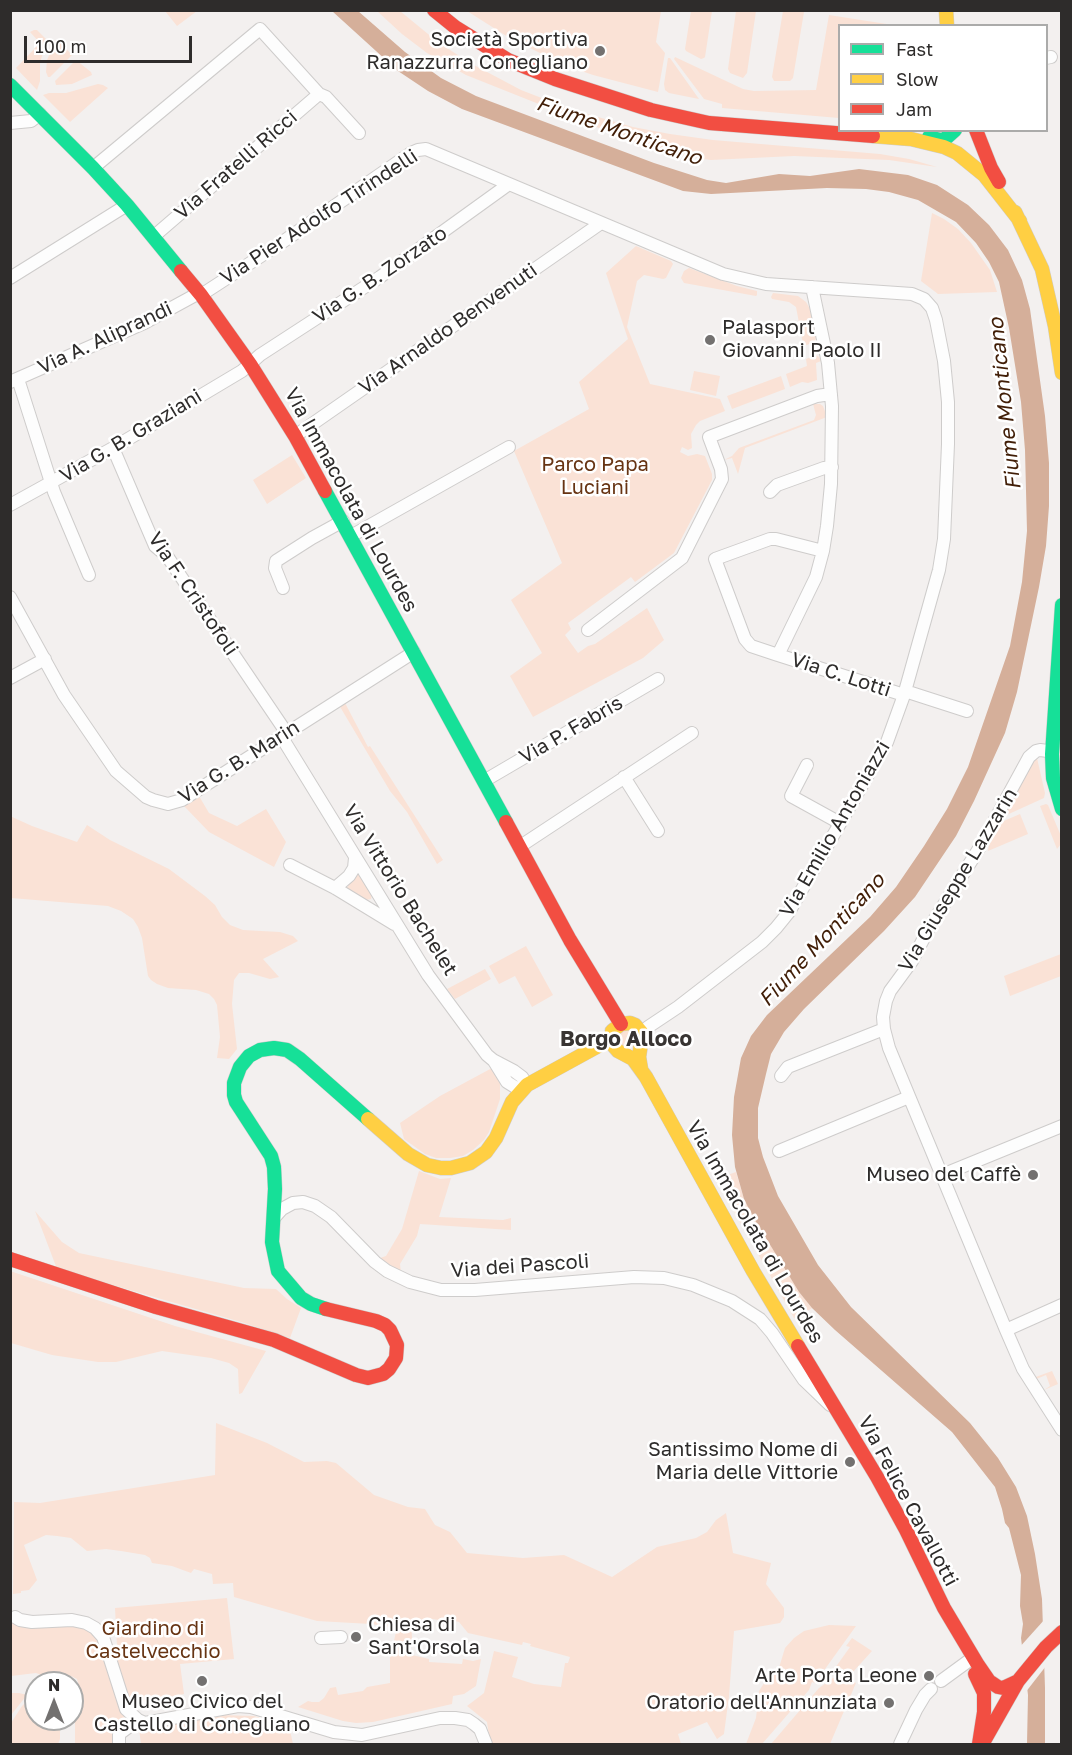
<!DOCTYPE html>
<html>
<head>
<meta charset="utf-8">
<style>
	body { margin:0 }
	#map { position:relative; width:1072px; height:1755px; overflow:hidden; background:#f3f0ef; font-family:"Golos Text",sans-serif }
	canvas { display:block }
	.frame { position:absolute; inset:0; border:12px solid #2e2c2b; pointer-events:none }
	.legend { position:absolute; left:838px; top:24px; width:210px; height:108px; box-sizing:border-box; background:#fff; border:2px solid #ababaa; margin:0; padding:8px 10px; list-style:none; font-size:18px; color:#2e2c2b }
	.legend li { display:flex; align-items:center; gap:12px; height:30px }
	.legend b { width:30px; border:2px solid #ababaa }
	.north { position:absolute; left:24px; top:1671px; width:60px; height:60px; box-sizing:border-box; background:#fff; border:2px solid #ababaa; border-radius:50%; rotate:0deg; font-size:16px; font-weight:700; line-height:24px; text-align:center; color:#2e2c2b }
	.north::after { content:''; display:block; margin:auto; width:21px; height:27px; background:#737170; clip-path:polygon(50% 0,100% 100%,50% 72%,0 100%) }
	.scale { position:absolute; left:24px; top:36px; width:168px; height:27px; box-sizing:border-box; border:3px solid #2e2c2b; border-top:0; padding-left:8px; font-size:18px; line-height:21px; white-space:nowrap; color:#2e2c2b; -webkit-text-stroke:4px #fff; paint-order:stroke }
</style>
</head>
<body>
<div id="map">
<canvas width="1072" height="1755"></canvas>
<div class="frame"></div>
<ul class="legend">
<li><b style="height:8px;background:#16e098"></b>Fast</li>
<li><b style="height:8px;background:#ffcf43"></b>Slow</li>
<li><b style="height:8px;background:#f24e42"></b>Jam</li>
</ul>
<div class="north">N</div>
<div class="scale">100 m</div>
</div>
<script>
const g = document.querySelector('canvas').getContext('2d');
g.lineJoin = 'round';
function paint(path, color) {
  g.fillStyle = color;
  g.fill(path, 'evenodd');
}
function shape(rows) {
  const path = new Path2D();
  for (const r of rows) {
    path.moveTo(r[0], r[1]);
    for (let i = 2; i < r.length; i += 2) path.lineTo(r[i], r[i + 1]);
  }
  return path;
}
function strokePath(path, color, width, dash) {
  g.strokeStyle = color;
  g.lineWidth = width;
  g.lineCap = dash ? 'butt' : 'round';
  g.setLineDash(dash || []);
  g.stroke(path);
}
function write(font, color, halo, rows, align = 'center') {
  g.font = font + ' "Golos Text",sans-serif';
  g.lineWidth = 5;
  g.setLineDash([]);
  g.textBaseline = 'middle';
  g.strokeStyle = halo;
  g.fillStyle = color;
  for (const [text, x, y, turn = 0] of rows) {
    g.save();
    g.translate(x, y);
    g.rotate((+turn || 0) * Math.PI / 180);
    g.textAlign = isNaN(turn) ? turn : align;
    if (halo) g.strokeText(text, 0, 0);
    g.fillText(text, 0, 0);
    g.restore();
  }
}
paint(shape([
	[165,11,197,11,177,26],
	[377,11,400,11,439,43,472,64,521,90,570,109,633,127,670,134,713,140,880,154,909,159,937,167,889,160,794,156,711,160,688,157,663,151,629,140,466,75,427,53,402,34],
	[467,11,661,11,656,42,665,53,658,92,593,75,564,65,508,37],
	[691,11,712,11,705,57,704,58,701,59,686,51,685,49],
	[736,11,756,11,747,73,743,78,730,73,728,69],
	[783,11,804,12,793,78,790,81,774,81,772,77],
	[829,15,893,25,840,26,839,118,722,108,722,104,704,99,674,59,675,57,743,89,754,91,816,90],
	[34,30,37,30,46,39,46,42,40,63,40,81,37,90,16,68,40,43,30,32],
	[56,40,59,41,72,55,50,77,48,77,46,72,47,60],
	[668,58,670,58,699,99,669,93,665,90,664,84],
	[76,60,91,72,92,75,72,84,56,85,55,81],
	[98,84,103,85,108,88,70,122,43,95,49,93,66,93],
	[932,213,944,219,958,229,971,243,990,270,997,292,938,294,921,281],
	[636,246,671,261,673,264,666,278,663,279,644,275,637,281,627,327,650,384,720,399,725,411,700,421,696,425,691,434,692,448,688,450,682,447,680,452,688,456,697,454,705,456,712,474,712,480,674,553,635,582,631,577,568,623,571,629,565,635,578,653,588,646,595,644,647,608,664,640,643,658,533,717,510,676,542,653,511,600,562,563,514,451,589,409,579,382,628,339,606,273],
	[689,268,737,286,757,291,757,295,756,296,684,283,681,278,684,271],
	[773,293,798,296,806,302,810,309,816,337,815,341,807,345,803,344,796,307,789,302,772,299,771,297],
	[816,355,819,357,821,361,816,363,817,380,808,383,802,382,790,387,786,374,807,366,806,359],
	[694,371,720,376,716,396,690,390],
	[781,376,785,389,732,409,727,396],
	[813,404,820,404,823,406,827,417,745,448,738,474,732,458,724,460,732,456,739,448,814,420,816,415],
	[292,455,306,478,267,504,253,480],
	[344,701,368,747,370,746,443,860,437,864,407,812,390,791,339,705],
	[1037,758,1045,793,1044,798,1000,818,1031,761],
	[199,796,209,813,237,826,266,809,286,842,274,867,209,832,184,806],
	[1046,804,1048,805,1061,836,1061,844,1057,849,1040,806],
	[1020,814,1028,834,988,851,990,836,999,823],
	[10,816,32,826,77,842,87,825,110,840,169,869,205,896,215,905,222,917,230,925,243,930,280,932,293,936,298,941,263,959,279,977,270,979,249,973,239,973,234,980,232,1004,237,1049,229,1059,217,1058,220,1037,217,1005,214,999,209,994,196,990,168,988,157,984,151,980,148,976,142,938,138,927,133,919,121,911,108,906,11,898],
	[356,874,359,874,372,894,371,899,366,900,346,889],
	[526,946,553,995,532,1007,515,976,499,984,489,966],
	[1061,954,1061,976,1010,996,1004,976],
	[485,969,491,979,455,999,447,989],
	[633,1029,635,1046,629,1049,621,1049,616,1033],
	[492,1068,500,1083,500,1099,489,1132,484,1140,473,1150,463,1156,450,1158,436,1158,425,1154,404,1139,400,1123,440,1096],
	[419,1171,440,1179,451,1178,439,1217,503,1220,511,1218,511,1230,420,1224,417,1236,400,1264,401,1273,380,1258,386,1256,402,1229],
	[736,1172,744,1199,753,1217,799,1292,812,1308,797,1318,794,1318,716,1179],
	[35,1211,62,1242,79,1253,244,1288,276,1289,287,1299,301,1308,290,1338,241,1322,57,1269],
	[10,1271,175,1326,266,1351,242,1393,239,1394,238,1369,229,1363,211,1358,162,1351,116,1362,98,1362,52,1355,11,1343],
	[1052,1371,1058,1384,1044,1390,1050,1386,1046,1375,1034,1380,1033,1378],
	[216,1423,267,1443,304,1462,327,1461,336,1463,374,1495,408,1507,425,1509,435,1525,450,1532,467,1553,523,1558,564,1555,612,1577,657,1547,696,1538,707,1532,716,1520,726,1513,733,1553,771,1563,766,1584,784,1608,784,1617,780,1623,734,1631,729,1696,724,1734,717,1739,707,1722,678,1734,681,1744,495,1744,490,1743,487,1722,467,1706,484,1693,494,1651,518,1657,512,1677,534,1684,561,1687,565,1663,568,1663,570,1657,530,1646,531,1644,523,1642,522,1645,468,1633,459,1622,455,1621,455,1617,447,1616,446,1621,432,1619,411,1620,412,1638,408,1654,429,1659,429,1662,462,1664,463,1659,473,1661,481,1659,476,1686,464,1694,453,1696,452,1704,373,1722,356,1723,343,1721,298,1707,308,1701,312,1702,319,1702,324,1698,330,1688,336,1687,338,1695,363,1691,367,1687,390,1683,390,1658,396,1632,392,1631,391,1627,371,1624,317,1621,234,1597,233,1583,213,1584,212,1574,194,1569,191,1573,172,1566,152,1563,150,1558,145,1555,121,1551,106,1549,87,1551,71,1538,57,1536,46,1535,24,1545,37,1580,29,1590,21,1591,21,1593,13,1594,14,1502,40,1503,215,1475],
	[227,1598,234,1659,180,1664,184,1694,130,1704,118,1665,115,1608],
	[12,1620,85,1627,98,1637,130,1720,113,1744,75,1744,75,1719,82,1698,77,1679,71,1676,64,1677,58,1682,53,1682,47,1677,36,1673,11,1676,10,1621],
	[829,1625,856,1626,815,1683,812,1682,809,1690,762,1744,746,1744,756,1718,759,1691,766,1680,778,1671,785,1648,794,1638,804,1631],
	[852,1638,872,1651,852,1673,842,1669,835,1668,850,1647,846,1646],
	[833,1678,847,1679,856,1683,830,1744,771,1744,819,1688],
	[11,1693,19,1693,27,1695,11,1715],
	[36,1694,36,1719,60,1719,60,1739,58,1744,11,1744,11,1723,22,1706,32,1696],
	[219,1715,254,1716,289,1726,293,1744,141,1744,139,1729]
]), '#fae2d6');
paint(shape([
	[332,11,358,11,405,52,441,78,476,96,654,163,707,180,726,183,779,174,810,176,859,169,908,175,937,185,968,205,989,225,1008,250,1022,280,1030,309,1045,416,1049,463,1049,506,1046,546,1039,587,1017,692,1005,733,974,801,956,836,915,897,884,931,804,1009,784,1032,771,1054,766,1074,758,1108,758,1138,763,1157,778,1196,818,1265,851,1307,970,1423,998,1458,1016,1487,1027,1516,1035,1554,1042,1599,1045,1688,1045,1744,1027,1744,1028,1695,1021,1638,1023,1624,1020,1606,1021,1575,1009,1528,1005,1523,1002,1509,995,1487,952,1432,835,1330,812,1308,799,1292,753,1217,744,1199,735,1167,732,1135,734,1097,741,1058,751,1036,767,1015,870,917,896,887,924,846,947,809,968,767,1010,646,1022,582,1027,531,1025,450,1021,402,1009,328,999,282,989,262,976,243,956,222,918,200,889,192,866,189,827,188,711,194,683,191,462,109,428,91,398,71]
]), '#d5af9a');
paint(shape([
	[1045,1619,1046,1666,1025,1693,1018,1649]
]), '#f3f0ef');
const street = shape([
	[1046,58,1051,57],
	[10,123,31,121,40,114],
	[93,168,260,29,319,94,326,97,359,133],
	[153,237,319,94],
	[10,278,127,205],
	[812,287,828,363,832,406,831,484,827,526,823,551,816,577,778,655,751,646,745,639,715,559,770,539,776,539,823,551],
	[201,295,281,243,411,153,418,150,426,149,723,274,766,284,912,294,924,299,932,308,936,320,944,361,948,402,948,444,944,539,939,570,904,695,887,742,789,912,776,928,762,942,678,1007,648,1027,642,1037],
	[18,379,54,492,89,575],
	[10,382,144,323,199,293],
	[295,436,601,223],
	[113,448,155,546,167,556,286,732],
	[770,492,777,485,824,468,832,467],
	[10,505,113,448,242,371,260,355,380,277,509,184],
	[351,536,509,447],
	[283,588,275,568,276,561,312,538,343,521],
	[10,597,64,695,116,771,146,797,153,800,168,804,182,800,414,652],
	[588,630,682,558,722,479,721,469,709,437,817,396,831,394],
	[778,655,904,695],
	[10,678,45,659],
	[905,691,967,711],
	[281,736,428,975,487,1055,493,1060,514,1071,522,1077,527,1085],
	[1052,754,1048,751,1040,750,1036,751,1029,757,980,847,928,930,912,961,890,991,886,1001,883,1017,884,1029,889,1048,1006,1330,1023,1369,1062,1430],
	[807,765,791,796,840,823],
	[624,777,658,831],
	[484,781,658,679],
	[519,847,692,733],
	[290,865,335,888,394,924],
	[335,888,349,876,354,868,355,858],
	[494,1061,507,1082,515,1087,523,1089],
	[781,1076,788,1067,884,1029],
	[779,1151,909,1097],
	[942,1175,1062,1126],
	[273,1219,282,1209,293,1203,303,1202,315,1206,331,1217,375,1262,387,1271,410,1282,441,1290,475,1290,634,1277,664,1278,693,1285,732,1301,760,1319,772,1333,804,1380,830,1405],
	[1006,1330,1062,1305],
	[15,1617,20,1620,32,1622,72,1620,86,1623,95,1628,103,1637,126,1709,138,1720,145,1723,238,1706,251,1707,334,1732,362,1735,440,1718,455,1718,468,1720,474,1724,480,1729,486,1744],
	[321,1638,341,1637],
	[941,1681,967,1662],
	[119,1744,119,1734,138,1720],
	[900,1744,916,1710,925,1695,931,1689]
]);
const fast = shape([
	[10,85,93,168,127,205,181,271],
	[929,137,940,140,945,139,955,130],
	[325,491,506,822],
	[1062,605,1052,754,1053,778,1062,809],
	[326,1309,311,1304,301,1298,278,1271,272,1242,275,1189,274,1167,271,1156,236,1102,234,1095,234,1083,240,1067,249,1056,260,1050,274,1048,287,1050,300,1059,368,1119]
]);
const slow = shape([
	[946,10,947,26],
	[873,136,911,139,944,147,957,153,984,175,1020,221],
	[1015,212,1042,269,1055,326,1062,373],
	[641,1069,639,1057,642,1037,641,1032,635,1025,630,1023,621,1024,612,1031,612,1044,618,1051,633,1059,646,1077,753,1271,798,1346],
	[368,1119,408,1154,427,1165,441,1168,451,1168,470,1163,486,1152,496,1138,512,1102,527,1085,611,1039]
]);
const jam = shape([
	[434,10,455,27,508,60,555,79,651,110,709,123,873,136],
	[976,130,991,168,999,182],
	[181,271,201,295,250,364,295,436,325,491],
	[506,822,570,940,621,1024],
	[10,1259,156,1307,274,1340,356,1375,368,1378,383,1374,389,1369,396,1358,397,1345,390,1330,385,1325,376,1321,326,1309],
	[798,1346,877,1477,906,1530,944,1608,978,1665,989,1681,998,1687,1003,1688,1018,1681],
	[975,1674,984,1693,984,1712,979,1744],
	[984,1741,1018,1681,1046,1647,1062,1632]
]);
strokePath(street, '#cecccb', 14);
strokePath(fast, '#cecccb', 15);
strokePath(slow, '#cecccb', 15);
strokePath(jam, '#cecccb', 15);
strokePath(street, '#fdfdfd', 12);
strokePath(fast, '#16e098', 14);
strokePath(slow, '#ffcf43', 14);
strokePath(jam, '#f24e42', 14);
for (const [x, y, r, color] of [
	[600,51,6,"#737170"],
	[710,340,6,"#737170"],
	[1033,1175,6,"#737170"],
	[850,1462,6,"#737170"],
	[356,1637,6,"#737170"],
	[929,1676,6,"#737170"],
	[202,1681,6,"#737170"],
	[889,1703,6,"#737170"]
]) {
  const dot = new Path2D();
  dot.arc(x, y, r, 0, 2 * Math.PI);
  g.fillStyle = color;
  g.fill(dot);
  strokePath(dot, '#fff', 2);
}
write('20px', '#2e2c2b', '#fff', [
	["Società Sportiva",588,40],
	["Ranazzurra Conegliano",588,63],
	["Palasport",722,328,"left"],
	["Giovanni Paolo II",722,351,"left"],
	["Museo del Caffè",1021,1175],
	["Santissimo Nome di",838,1450],
	["Maria delle Vittorie",838,1473],
	["Chiesa di",368,1625,"left"],
	["Sant'Orsola",368,1648,"left"],
	["Arte Porta Leone",917,1676],
	["Museo Civico del",202,1702,"center"],
	["Castello di Conegliano",202,1725,"center"],
	["Oratorio dell'Annunziata",877,1703]
], 'right');
write('20px', '#2e2c2b', '#fff', [
	["Via Fratelli Ricci",236,165,-41],
	["Via Pier Adolfo Tirindelli",319,217,-33],
	["Via G. B. Zorzato",380,275,-34],
	["Via Arnaldo Benvenuti",448,329,-35],
	["Via A. Aliprandi",105,338,-25],
	["Via G. B. Graziani",131,436,-31],
	["Via Immacolata di Lourdes",351,500,61],
	["Via F. Cristofoli",193,594,56],
	["Via C. Lotti",841,675,18],
	["Via P. Fabris",571,730,-30],
	["Via G. B. Marin",239,762,-32],
	["Via Emilio Antoniazzi",835,829,-60],
	["Via Giuseppe Lazzarin",958,880,-59],
	["Via Vittorio Bachelet",400,890,58],
	["Via Immacolata di Lourdes",755,1232,60],
	["Via dei Pascoli",520,1266,-4],
	["Via Felice Cavallotti",908,1501,62]
]);
write('20px', '#673413', '#fff', [
	["Parco Papa",595,465],
	["Luciani",595,488],
	["Giardino di",153,1629],
	["Castelvecchio",153,1652]
]);
write('italic 21px', '#411e07', '#fff', [
	["Fiume Monticano",619,131,19],
	["Fiume Monticano",1005,404,-96],
	["Fiume Monticano",822,940,-47]
]);
write('bold 21px', '#383432', '#fff', [
	["Borgo Alloco",626,1039]
]);
</script>
</body>
</html>
